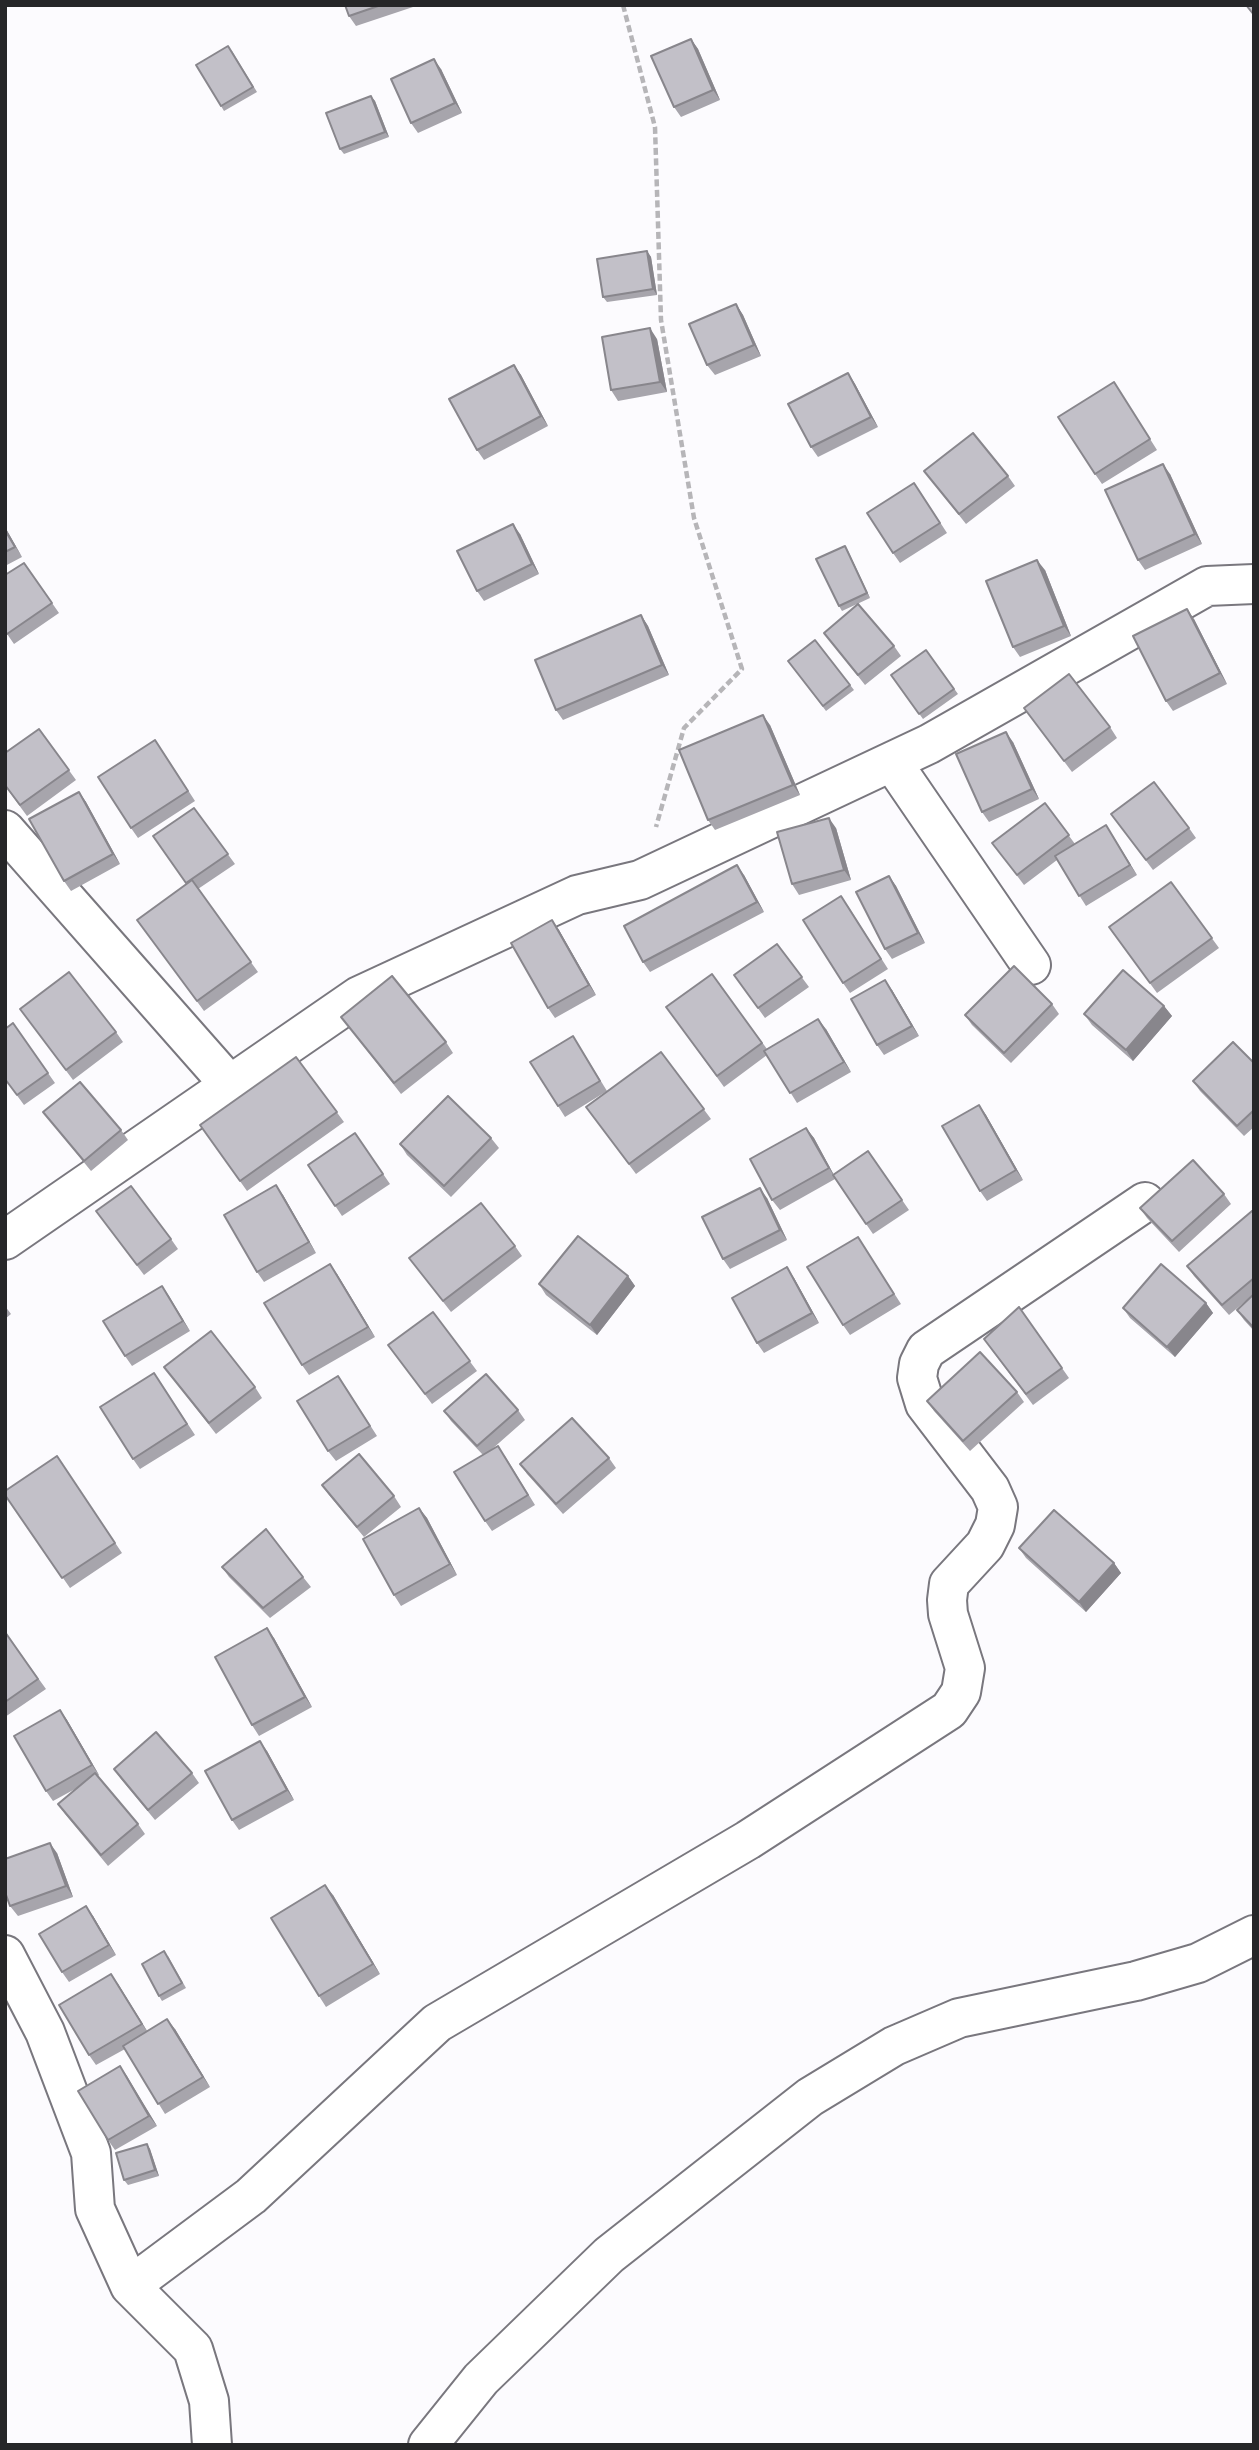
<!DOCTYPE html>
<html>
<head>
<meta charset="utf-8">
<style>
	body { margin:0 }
	#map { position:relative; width:1259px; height:2450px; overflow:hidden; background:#fcfbfe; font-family:Raleway,sans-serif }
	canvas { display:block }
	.frame { position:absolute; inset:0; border:7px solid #262628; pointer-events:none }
</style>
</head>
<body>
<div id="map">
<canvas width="1259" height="2450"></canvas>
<div class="frame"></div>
</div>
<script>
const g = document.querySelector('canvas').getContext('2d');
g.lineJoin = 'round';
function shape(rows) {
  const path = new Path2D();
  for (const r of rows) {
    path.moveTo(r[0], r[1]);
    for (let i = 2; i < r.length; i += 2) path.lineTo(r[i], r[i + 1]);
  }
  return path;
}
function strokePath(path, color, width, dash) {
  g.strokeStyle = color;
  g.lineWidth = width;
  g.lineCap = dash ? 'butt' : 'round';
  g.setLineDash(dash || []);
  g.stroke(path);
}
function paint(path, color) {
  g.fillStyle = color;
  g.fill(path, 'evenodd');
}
const minor = shape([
	[892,762,1031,965],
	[5,830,230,1085],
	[5,1240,359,996,577,895,640,880,929,744,1207,586,1254,584],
	[5,1955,45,2032,91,2153,95,2209,130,2286,193,2349,209,2401,212,2445],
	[130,2286,251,2196,437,2023,748,1840,949,1710,961,1692,965,1668,948,1614,947,1600,949,1584,985,1545,995,1525,998,1507,990,1489,925,1404,917,1378,919,1364,926,1350,1145,1202],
	[428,2445,481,2379,609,2255,810,2097,894,2046,959,2018,1136,1981,1198,1963,1254,1935]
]);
strokePath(minor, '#79777e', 42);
strokePath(shape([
	[623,5,655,127,661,320,694,518,742,669,684,728,656,827]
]), '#b6b5b8', 4.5, [7, 3.5]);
strokePath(minor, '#fff', 38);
paint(shape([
	[345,5,412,5,413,7,356,26,349,16],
	[691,39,698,49,720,100,681,117,674,107],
	[232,51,257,92,224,111,221,106],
	[441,69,462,113,418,133,411,123],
	[371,96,375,101,389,137,344,154,340,149],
	[647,251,651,257,657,295,607,302,603,297],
	[736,304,743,315,761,356,715,375,707,365],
	[657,339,667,392,618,401,611,390],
	[514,365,521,375,548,426,484,460,477,450],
	[848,373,855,384,878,427,818,457,811,447],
	[1121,393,1157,450,1102,484,1095,474],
	[924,471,1008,476,1015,486,966,524],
	[1170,474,1202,544,1145,570,1138,560],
	[921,493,947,533,900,563,893,553],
	[5,527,22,557,5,566],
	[520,534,539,574,484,601,477,591],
	[848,551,870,598,842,611,839,606],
	[24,563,59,613,14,644,5,631],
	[1045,570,1071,636,1020,657,1013,647],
	[641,615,648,626,669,675,563,720,556,710],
	[1194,619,1227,684,1173,711,1166,701],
	[824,633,894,646,901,656,865,685],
	[815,640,854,690,826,711,788,661],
	[926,650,958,694,923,719,891,675],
	[1024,708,1110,727,1117,738,1072,772],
	[770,725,800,795,715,830,708,820],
	[39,729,76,780,27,816,5,786],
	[1013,742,1039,799,989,822,982,812],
	[162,750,195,801,138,838,131,828],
	[79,792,86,802,120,864,71,891,64,881],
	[1045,803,1075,844,1106,825,1137,875,1086,906,1057,860,1024,885,1000,853],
	[194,808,235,864,198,889,258,972,204,1011,137,920,187,884,153,836],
	[1111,814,1189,828,1196,838,1153,870],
	[836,828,851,880,799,895,792,884],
	[744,875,764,912,650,972,643,962],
	[889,876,896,886,925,943,892,959,885,949],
	[1171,882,1219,948,1157,993,1109,927],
	[848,906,888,969,850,993,843,983],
	[552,920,559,930,596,995,555,1018,548,1008],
	[777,944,809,987,765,1018,734,975],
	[712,974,767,1049,826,1029,851,1072,797,1103,767,1055,724,1087,666,1007],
	[892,990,919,1036,884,1055,877,1045],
	[1052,1004,1059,1014,1011,1063,972,1025,965,1015],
	[1164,1006,1172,1016,1133,1061,1092,1025,1084,1014],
	[20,1009,116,1032,123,1042,73,1080],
	[341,1017,446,1042,453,1053,401,1094],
	[13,1023,55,1083,24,1105,5,1079],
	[580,1047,607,1091,565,1117,558,1106],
	[661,1052,711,1119,636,1174,586,1107],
	[296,1057,344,1122,247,1191,200,1125],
	[1254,1063,1254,1127,1244,1136,1200,1091,1193,1081],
	[979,1105,986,1115,1023,1180,987,1201,980,1191],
	[43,1112,121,1130,128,1140,91,1171],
	[806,1128,814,1138,834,1175,868,1151,909,1210,873,1234,835,1179,780,1210,772,1200],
	[355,1133,390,1184,342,1216,308,1165],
	[491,1138,499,1148,451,1197,407,1155,400,1144],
	[1224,1194,1231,1204,1179,1252,1147,1218,1140,1208],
	[283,1195,316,1253,264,1282,257,1272],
	[767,1198,787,1240,730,1269,723,1259],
	[96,1211,171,1239,178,1249,144,1275],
	[1254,1213,1254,1294,1229,1315,1194,1276,1187,1266],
	[858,1237,901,1304,850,1335,843,1325],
	[515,1246,522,1256,451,1312,409,1258],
	[337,1274,375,1337,309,1375,302,1365],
	[628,1276,635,1286,597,1335,546,1295,539,1284],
	[794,1278,819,1323,764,1353,757,1343],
	[162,1286,190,1331,132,1366,125,1356],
	[1254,1294,1254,1331,1244,1320,1237,1310],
	[1206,1303,1213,1313,1175,1357,1130,1318,1123,1308],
	[5,1306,11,1314,5,1319],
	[1019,1307,1069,1378,1033,1405,991,1349],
	[433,1312,477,1371,432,1404,388,1345],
	[164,1367,255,1387,262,1398,216,1434],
	[161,1383,195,1435,140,1469,133,1459],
	[345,1386,377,1436,336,1461,328,1451],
	[1017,1392,1024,1402,970,1451,934,1411,927,1401],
	[518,1410,525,1420,491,1450,505,1456,535,1505,492,1531,485,1521,483,1455,451,1421,444,1411],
	[57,1456,122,1553,70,1588,5,1495],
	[609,1458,616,1468,563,1514,527,1474,520,1464],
	[322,1485,394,1496,401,1507,364,1537,329,1495],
	[419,1508,427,1518,457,1575,401,1606,394,1595],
	[1019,1548,1114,1563,1121,1573,1086,1612,1026,1558],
	[222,1567,303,1577,311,1587,270,1618,229,1577],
	[5,1632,46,1689,5,1717],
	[274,1638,312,1707,259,1736,252,1725],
	[60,1710,67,1720,99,1775,98,1776,138,1824,145,1834,108,1866,65,1814,58,1804,77,1788,53,1801,46,1791],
	[267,1751,294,1800,239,1830,232,1820],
	[114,1769,192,1773,199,1783,155,1820,121,1779],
	[57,1853,73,1897,18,1916,10,1906],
	[333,1895,380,1974,326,2007,319,1996],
	[93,1916,116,1955,69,1982,62,1972],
	[168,1956,186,1988,162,2001,159,1996],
	[118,1984,147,2031,175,2029,210,2087,165,2114,125,2049,96,2065,89,2055],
	[120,2066,157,2126,115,2150,108,2140],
	[147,2144,150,2149,159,2176,128,2185,124,2180]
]), '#a7a5ac');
paint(shape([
	[691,39,698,49,720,100,713,90],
	[434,59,441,69,462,113,455,103],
	[371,96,375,101,389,137,385,132],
	[647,251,651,257,657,295,653,289],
	[736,304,743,315,761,356,754,345],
	[650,328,657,339,667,392,660,382],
	[514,365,521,375,548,426,541,416],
	[848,373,855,384,878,427,871,417],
	[1163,464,1170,474,1202,544,1195,534],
	[513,524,520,534,539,574,532,564],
	[5,527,22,557,5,530],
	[845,546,848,551,870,598,867,593],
	[1037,560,1045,570,1071,636,1064,626],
	[1187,609,1194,619,1227,684,1220,673],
	[641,615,648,626,669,675,662,665],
	[763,715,770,725,800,795,793,785],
	[1006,732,1013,742,1039,799,1032,789],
	[79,792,86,802,120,864,113,854],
	[829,818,836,828,851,880,844,870],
	[1106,825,1113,836,1137,875,1130,865],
	[737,865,744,875,764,912,757,902],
	[889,876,896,886,925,943,918,933],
	[552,920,559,930,596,995,589,985],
	[885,980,892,990,919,1036,912,1026],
	[1164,1006,1172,1016,1133,1061,1126,1050],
	[818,1019,826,1029,851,1072,844,1062],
	[979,1105,986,1115,1023,1180,1016,1170],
	[806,1128,814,1138,836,1179,829,1168],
	[276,1185,283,1195,316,1253,309,1242],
	[760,1188,767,1198,787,1240,780,1230],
	[330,1264,337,1274,375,1337,368,1327],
	[787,1267,794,1278,819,1323,812,1313],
	[628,1276,635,1286,597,1335,590,1325],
	[162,1286,169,1296,190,1331,183,1321],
	[1206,1303,1213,1313,1175,1357,1167,1347],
	[419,1508,427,1518,457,1575,450,1564],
	[1114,1563,1121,1573,1086,1612,1079,1602],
	[267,1628,274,1638,312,1707,305,1697],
	[60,1710,67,1720,99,1775,92,1765],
	[260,1741,267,1751,294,1800,287,1790],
	[50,1843,57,1853,73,1897,66,1886],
	[325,1885,333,1895,380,1974,373,1964],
	[86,1906,93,1916,116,1955,109,1945],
	[111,1974,118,1984,149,2034,142,2024],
	[167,2019,175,2029,210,2087,203,2077],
	[120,2066,127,2076,157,2126,149,2116],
	[147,2144,150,2149,159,2176,155,2170]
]), '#88868c');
const building = shape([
	[345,5,381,5,349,16,345,5],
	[1246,5,1254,5,1254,15,1246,5],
	[691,39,713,90,674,107,651,56,691,39],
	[228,46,253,87,221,106,196,65,228,46],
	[434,59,455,103,411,123,391,79,434,59],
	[371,96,385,132,340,149,326,113,371,96],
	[647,251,653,289,603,297,597,259,647,251],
	[736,304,754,345,707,365,689,324,736,304],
	[650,328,660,382,611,390,602,337,650,328],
	[514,365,541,416,477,450,449,399,514,365],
	[848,373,871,417,811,447,788,404,848,373],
	[1114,382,1150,439,1095,474,1058,417,1114,382],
	[973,433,1008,476,959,514,924,471,973,433],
	[1163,464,1195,534,1138,560,1105,490,1163,464],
	[914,483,940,523,893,553,867,513,914,483],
	[513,524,532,564,477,591,457,551,513,524],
	[5,530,15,547,5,552,5,530],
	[845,546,867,593,839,606,816,559,845,546],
	[1037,560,1064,626,1013,647,986,581,1037,560],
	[24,563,52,603,7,634,5,631,5,575,24,563],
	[858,604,894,646,858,675,824,633,858,604],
	[1187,609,1220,673,1166,701,1133,636,1187,609],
	[641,615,662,665,556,710,535,660,641,615],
	[815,640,850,685,823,706,788,661,815,640],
	[926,650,954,689,919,714,891,675,926,650],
	[1069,674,1110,727,1064,761,1024,708,1069,674],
	[763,715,793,785,708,820,679,750,763,715],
	[39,729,69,770,20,805,5,785,5,753,39,729],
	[1006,732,1032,789,982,812,956,754,1006,732],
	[155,740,188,791,131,828,98,777,155,740],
	[1154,782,1189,828,1146,860,1111,814,1154,782],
	[79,792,113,854,64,881,29,819,79,792],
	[1045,803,1069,835,1017,875,992,843,1045,803],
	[194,808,228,854,186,883,153,836,194,808],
	[829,818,844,870,792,884,777,832,829,818],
	[1106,825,1130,865,1079,896,1055,856,1106,825],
	[737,865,757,902,643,962,624,926,737,865],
	[889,876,918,933,885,949,856,892,889,876],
	[192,880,251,962,197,1001,137,920,192,880],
	[1171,882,1212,938,1150,983,1109,927,1171,882],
	[841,896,881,959,843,983,803,920,841,896],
	[552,920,589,985,548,1008,511,943,552,920],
	[777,944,802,977,758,1008,734,975,777,944],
	[1014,966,1052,1004,1004,1053,965,1015,1014,966],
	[1123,970,1164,1006,1126,1050,1084,1014,1123,970],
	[69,972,116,1032,66,1070,20,1009,69,972],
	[712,974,762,1043,717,1076,666,1007,712,974],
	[392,976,446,1042,394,1083,341,1017,392,976],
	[885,980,912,1026,877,1045,851,999,885,980],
	[818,1019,844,1062,790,1093,764,1051,818,1019],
	[13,1023,48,1073,17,1095,5,1079,5,1029,13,1023],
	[573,1036,600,1081,558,1106,530,1062,573,1036],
	[1233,1042,1254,1063,1254,1110,1237,1126,1193,1081,1233,1042],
	[661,1052,704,1109,629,1164,586,1107,661,1052],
	[296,1057,337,1112,240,1181,200,1125,296,1057],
	[80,1082,121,1130,84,1161,43,1112,80,1082],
	[448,1096,491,1138,444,1186,400,1144,448,1096],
	[979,1105,1016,1170,980,1191,942,1126,979,1105],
	[806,1128,829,1168,772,1200,750,1159,806,1128],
	[355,1133,383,1174,335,1206,308,1165,355,1133],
	[868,1151,902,1200,866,1224,833,1175,868,1151],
	[1193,1160,1224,1194,1172,1241,1140,1208,1193,1160],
	[276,1185,309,1242,257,1272,224,1215,276,1185],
	[131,1186,171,1239,137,1265,96,1211,131,1186],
	[760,1188,780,1230,723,1259,702,1217,760,1188],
	[481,1203,515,1246,443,1301,409,1258,481,1203],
	[1252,1211,1254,1213,1254,1278,1222,1305,1187,1266,1252,1211],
	[578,1236,628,1276,590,1325,539,1284,578,1236],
	[858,1237,894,1294,843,1325,807,1267,858,1237],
	[330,1264,368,1327,302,1365,264,1303,330,1264],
	[1161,1264,1206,1303,1167,1347,1123,1308,1161,1264],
	[787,1267,812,1313,757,1343,732,1298,787,1267],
	[162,1286,183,1321,125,1356,103,1321,162,1286],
	[1254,1294,1254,1328,1237,1310,1254,1294],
	[1019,1307,1062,1368,1026,1394,984,1339,1019,1307],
	[433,1312,470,1361,425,1394,388,1345,433,1312],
	[211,1331,255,1387,209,1423,164,1367,211,1331],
	[980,1352,1017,1392,963,1441,927,1401,980,1352],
	[154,1373,187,1424,133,1459,100,1407,154,1373],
	[486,1374,518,1410,477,1446,444,1411,486,1374],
	[338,1376,370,1426,328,1451,297,1401,338,1376],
	[572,1418,609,1458,556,1504,520,1464,572,1418],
	[498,1446,528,1495,485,1521,454,1472,498,1446],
	[359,1454,394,1496,357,1527,322,1485,359,1454],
	[57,1456,115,1543,62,1578,5,1495,5,1491,57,1456],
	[419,1508,450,1564,394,1595,363,1539,419,1508],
	[1054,1510,1114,1563,1079,1602,1019,1548,1054,1510],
	[266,1529,303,1577,263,1608,222,1567,266,1529],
	[267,1628,305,1697,252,1725,215,1657,267,1628],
	[5,1632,38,1679,5,1702,5,1632],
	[60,1710,92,1765,46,1791,14,1736,60,1710],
	[156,1732,192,1773,148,1810,114,1769,156,1732],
	[260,1741,287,1790,232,1820,205,1771,260,1741],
	[95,1773,138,1824,101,1855,58,1804,95,1773],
	[50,1843,66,1886,10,1906,5,1892,5,1859,50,1843],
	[325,1885,373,1964,319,1996,271,1918,325,1885],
	[86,1906,109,1945,62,1972,39,1934,86,1906],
	[164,1951,182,1983,159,1996,142,1964,164,1951],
	[111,1974,142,2024,89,2055,59,2005,111,1974],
	[167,2019,203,2077,158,2104,123,2046,167,2019],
	[120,2066,149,2116,108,2140,78,2091,120,2066],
	[147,2144,155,2170,124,2180,116,2153,147,2144]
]);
paint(building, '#c2c0c8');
strokePath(building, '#88868c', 2);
</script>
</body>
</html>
